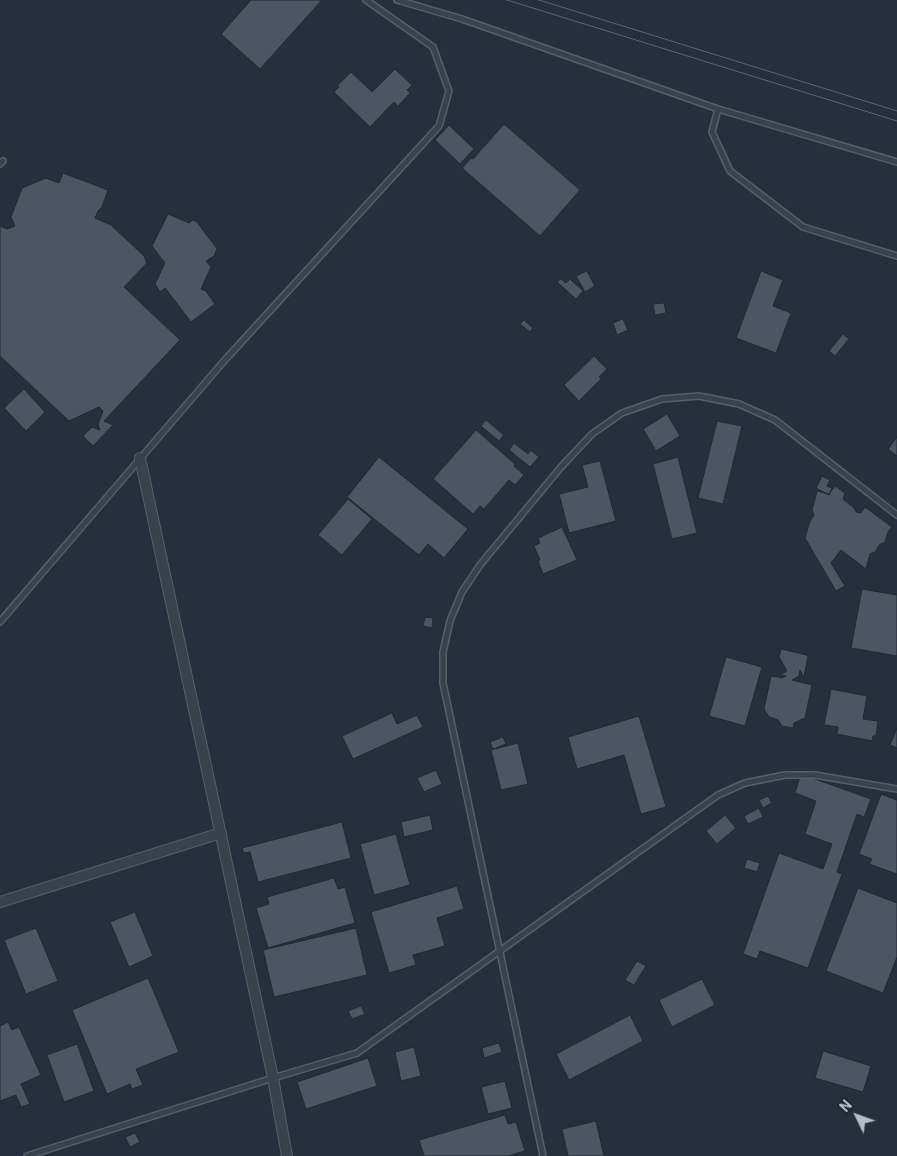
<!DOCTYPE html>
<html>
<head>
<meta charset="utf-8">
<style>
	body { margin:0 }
	#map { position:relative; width:897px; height:1156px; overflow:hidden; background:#272e3d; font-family:Roboto,sans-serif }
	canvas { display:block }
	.north { position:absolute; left:832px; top:1091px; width:50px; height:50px; -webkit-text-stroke:4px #202532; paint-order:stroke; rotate:312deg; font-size:14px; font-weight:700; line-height:20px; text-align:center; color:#b7bcc8 }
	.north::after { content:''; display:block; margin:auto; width:18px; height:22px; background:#b7bcc8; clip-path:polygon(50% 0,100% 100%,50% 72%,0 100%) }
</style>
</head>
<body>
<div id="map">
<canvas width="897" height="1156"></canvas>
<div class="north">N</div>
</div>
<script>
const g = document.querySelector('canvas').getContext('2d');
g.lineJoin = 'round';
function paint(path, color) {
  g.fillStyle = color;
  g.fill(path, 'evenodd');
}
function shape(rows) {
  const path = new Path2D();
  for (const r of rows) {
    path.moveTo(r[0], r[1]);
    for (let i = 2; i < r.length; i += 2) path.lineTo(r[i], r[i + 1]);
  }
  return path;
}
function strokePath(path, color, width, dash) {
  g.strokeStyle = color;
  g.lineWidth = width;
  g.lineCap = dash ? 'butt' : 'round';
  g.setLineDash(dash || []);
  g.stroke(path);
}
const building = shape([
	[251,0,322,0,260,69,221,34,251,0],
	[395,69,412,85,407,90,410,93,398,106,394,102,370,127,334,92,339,87,337,86,351,72,372,92,395,69],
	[504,124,580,190,540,236,462,168,471,158,473,159,504,124],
	[449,125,474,149,460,164,435,140,449,125],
	[63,173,108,190,102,207,98,211,95,218,111,225,144,256,147,263,124,287,180,340,104,421,113,425,93,446,83,436,92,427,100,430,98,424,103,411,99,407,69,421,0,356,0,226,7,229,15,226,11,217,22,188,46,178,59,183,63,173],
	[168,214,189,223,193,220,197,222,217,249,214,256,206,261,211,267,201,289,206,291,215,304,191,322,165,288,160,292,155,284,165,263,152,246,168,214],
	[587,271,595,286,585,292,576,276,587,271],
	[761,271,783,280,773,306,791,313,776,353,736,338,761,271],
	[561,279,566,283,570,279,583,291,576,299,557,282,561,279],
	[664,303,666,313,655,315,653,304,664,303],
	[623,319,628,330,617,335,613,323,623,319],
	[524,320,533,328,530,332,520,324,524,320],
	[843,334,849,339,835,356,829,351,843,334],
	[594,356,607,369,599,377,601,379,579,401,564,385,594,356],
	[24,389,45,412,26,431,4,408,24,389],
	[667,414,680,436,656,451,643,429,667,414],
	[486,420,504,435,499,441,481,426,486,420],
	[717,421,742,426,723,504,698,498,717,421],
	[476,430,515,464,514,466,524,475,515,485,509,480,484,509,480,506,473,514,433,479,476,430],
	[897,437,897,456,888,449,897,437],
	[514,443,528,454,531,450,539,457,530,467,509,450,514,443],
	[379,457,468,529,444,558,428,544,419,555,347,497,379,457],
	[678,457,697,533,672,539,653,464,678,457],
	[600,461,616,521,569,533,559,494,588,487,582,465,600,461],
	[822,476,830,480,827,486,832,488,829,495,816,488,822,476],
	[835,486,845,493,843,499,853,507,856,512,861,513,865,507,892,527,888,532,885,542,879,545,875,552,870,554,866,569,841,550,831,563,845,586,836,591,805,538,810,521,814,515,812,510,817,491,829,494,835,486],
	[348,499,372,519,342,555,318,535,348,499],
	[562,527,577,560,543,574,538,561,540,560,534,546,540,543,538,538,562,527],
	[862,589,897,595,897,656,851,648,862,589],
	[425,617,433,618,432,628,423,626,425,617],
	[781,649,807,655,808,656,804,677,800,670,799,676,792,680,812,685,805,718,794,723,793,728,782,726,778,720,769,717,764,709,771,676,782,678,786,676,780,675,787,671,779,657,781,649],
	[726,657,762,667,745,726,709,716,726,657],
	[831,689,867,696,863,719,878,721,876,736,873,736,872,741,837,734,838,727,824,725,831,689],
	[392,713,397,724,417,715,423,727,353,759,342,736,392,713],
	[639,716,666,807,641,814,624,755,577,769,568,737,639,716],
	[897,728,897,748,890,745,897,728],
	[503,737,506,744,493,749,490,742,503,737],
	[518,743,528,784,501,790,491,750,518,743],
	[436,770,442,784,424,792,417,778,436,770],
	[801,774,871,799,864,817,857,814,837,872,842,874,808,968,760,951,757,959,743,954,779,853,823,869,832,844,805,834,816,801,795,793,801,774],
	[881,794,897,800,897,874,869,864,872,859,859,854,881,794],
	[768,796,772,803,763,808,759,800,768,796],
	[759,808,763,817,748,824,744,816,759,808],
	[430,815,433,830,404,837,401,822,430,815],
	[725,815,736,828,717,844,706,831,725,815],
	[342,822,351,858,258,882,250,852,244,853,242,848,342,822],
	[396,834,410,885,374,895,360,844,396,834],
	[747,859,760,863,757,872,744,868,747,859],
	[334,878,338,889,345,887,355,923,268,948,256,908,269,904,267,897,334,878],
	[457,886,464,909,437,918,445,946,413,955,416,965,389,973,371,912,457,886],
	[858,888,897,903,897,957,883,993,826,971,858,888],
	[135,912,153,956,129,967,110,922,135,912],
	[36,928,58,981,26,994,4,940,36,928],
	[356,928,367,975,274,997,263,950,356,928],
	[637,961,646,966,634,985,625,980,637,961],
	[148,978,179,1052,136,1069,143,1085,132,1089,130,1084,107,1094,72,1010,148,978],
	[702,979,715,1005,672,1027,659,1000,702,979],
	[361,1006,365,1014,352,1019,348,1011,361,1006],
	[630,1015,643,1041,569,1080,556,1054,630,1015],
	[8,1022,12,1030,19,1027,41,1075,21,1084,30,1104,21,1107,16,1095,0,1101,0,1026,8,1022],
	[499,1043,502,1052,484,1058,482,1048,499,1043],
	[77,1044,94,1091,64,1102,47,1055,77,1044],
	[414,1047,421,1076,401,1081,395,1052,414,1047],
	[823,1051,871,1066,863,1092,815,1078,823,1051],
	[368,1058,377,1086,306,1109,297,1082,368,1058],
	[505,1081,512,1108,488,1114,481,1087,505,1081],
	[505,1115,508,1124,516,1122,525,1151,508,1156,424,1156,419,1140,505,1115],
	[596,1121,604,1156,568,1156,562,1129,596,1121],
	[135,1133,140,1142,130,1147,125,1137,135,1133]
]);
paint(building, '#4d5565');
strokePath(building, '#222734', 1);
const lane = shape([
	[397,0,462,19,718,109,897,162],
	[718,109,712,132,730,171,803,227,897,256],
	[0,164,3,161],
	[0,622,224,361,439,126,449,91,433,47,366,0],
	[27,1156,273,1078,357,1053,718,795,745,783,785,775,815,775,897,789],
	[543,1156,443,683,443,652,450,621,462,592,480,565,561,467,592,434,622,413,662,399,699,396,739,404,775,420,897,515]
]);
const street = shape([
	[140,458,273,1078,287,1156],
	[0,902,221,833]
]);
strokePath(lane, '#595e6b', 8);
strokePath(street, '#595e6b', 12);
strokePath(lane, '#3b404d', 5);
strokePath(street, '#3b404d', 10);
strokePath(shape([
	[507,0,897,121],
	[539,0,897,111]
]), '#5d6474', 1);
</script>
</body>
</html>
